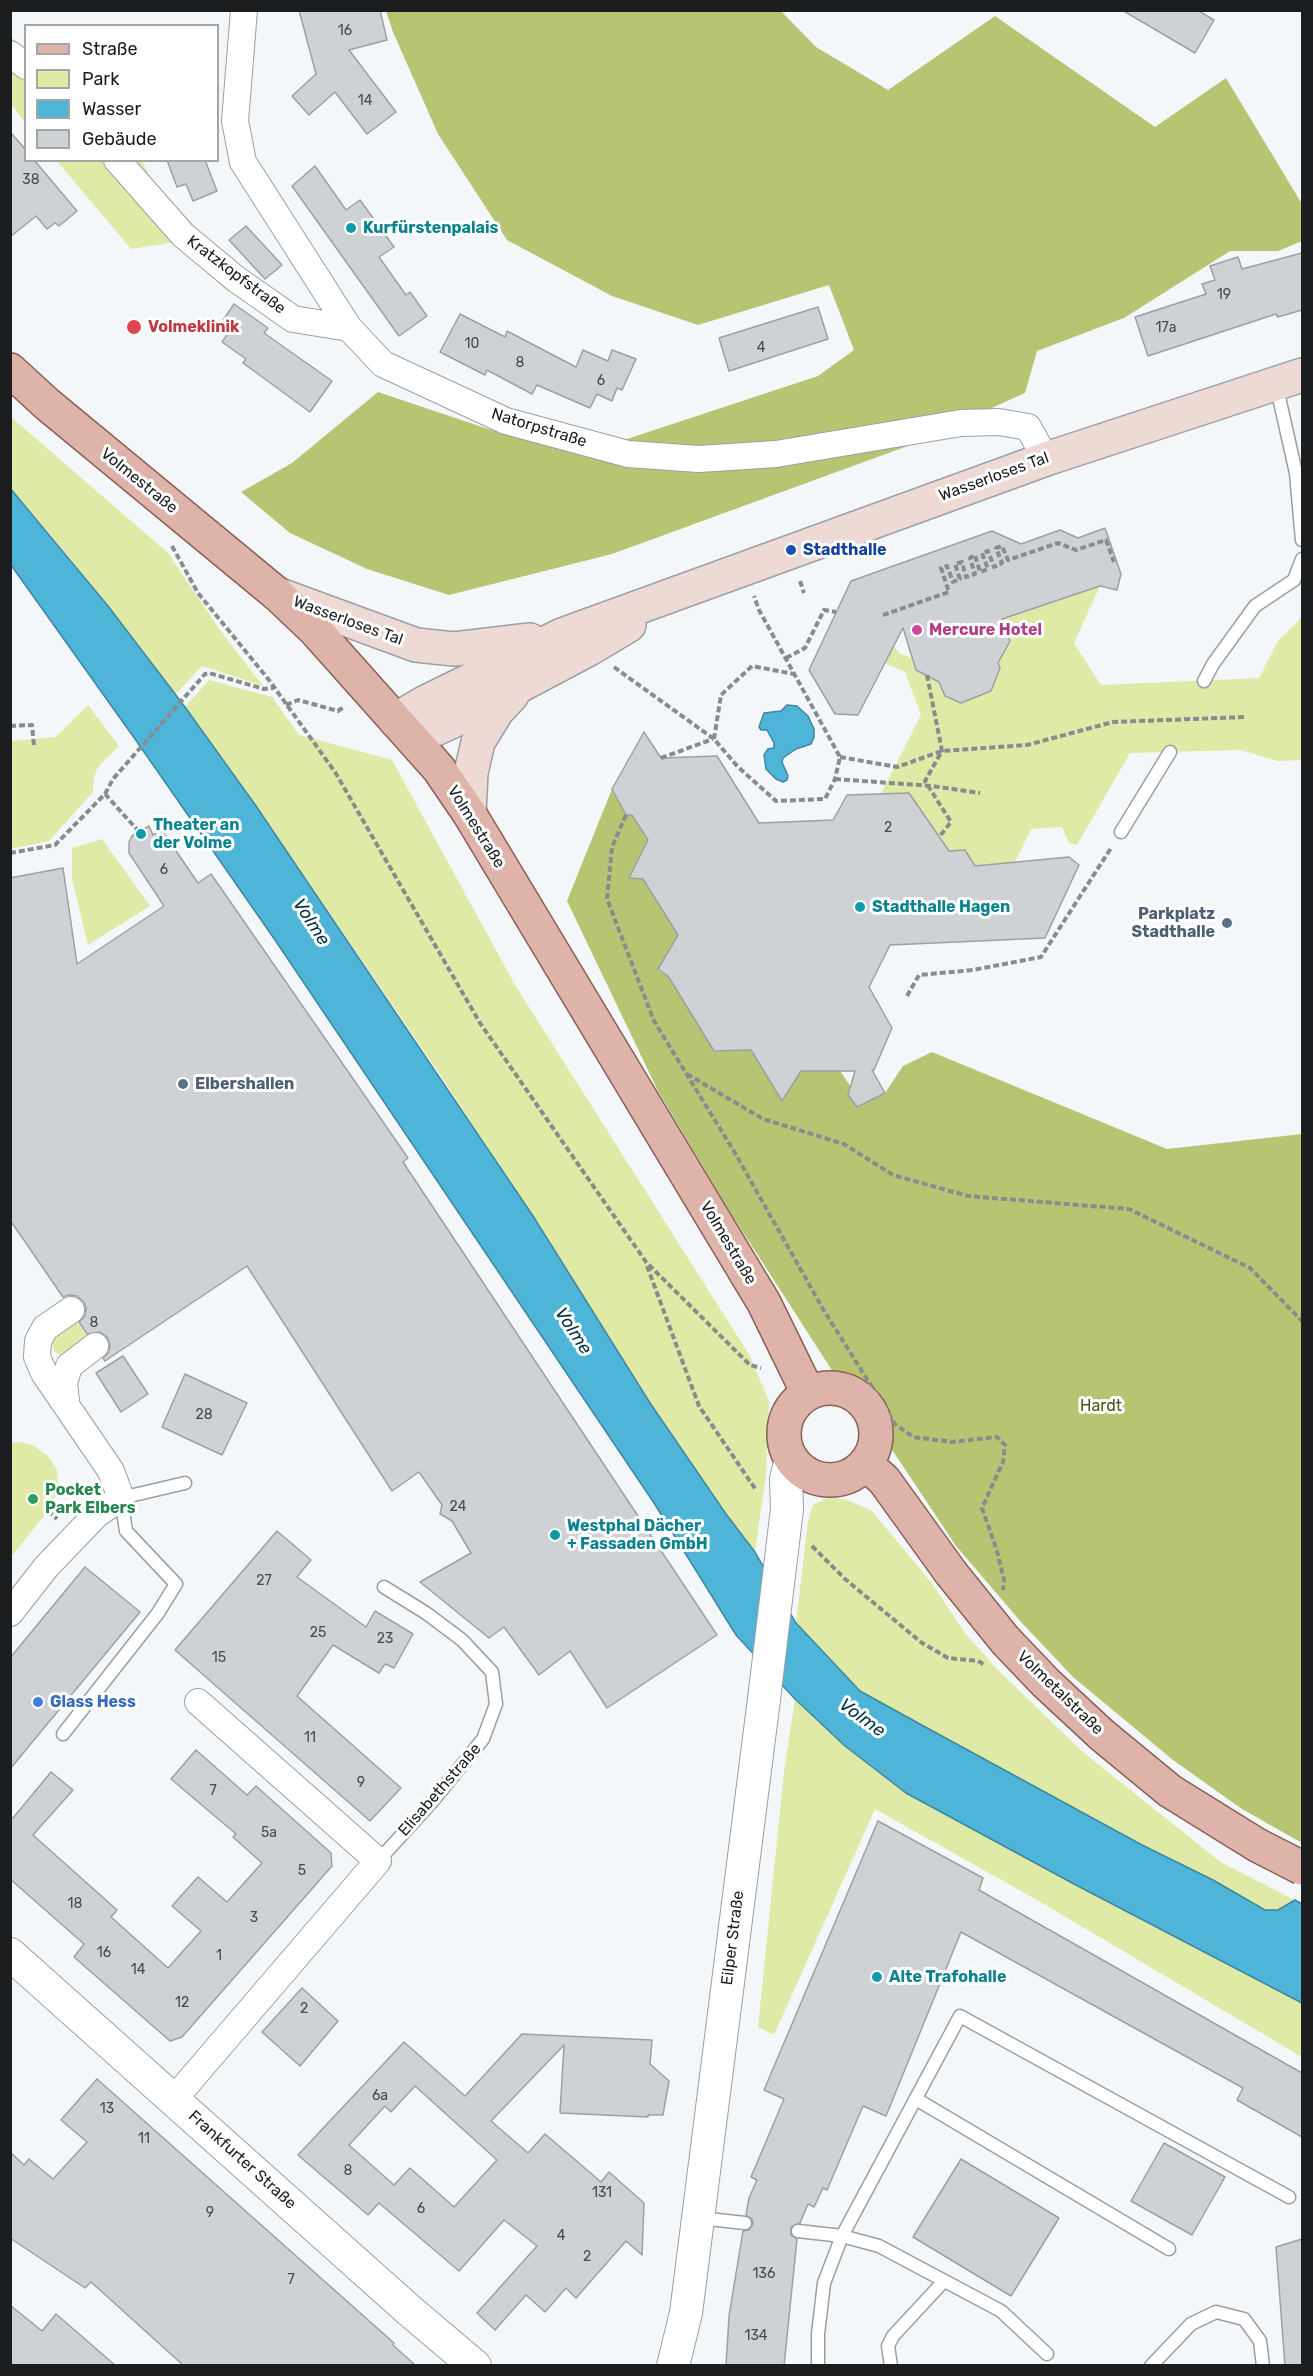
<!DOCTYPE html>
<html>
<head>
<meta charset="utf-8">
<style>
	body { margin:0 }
	#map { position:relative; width:1313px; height:2376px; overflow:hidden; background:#f4f7fa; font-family:Rubik,sans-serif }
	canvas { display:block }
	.frame { position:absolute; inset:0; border:12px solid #1b1d1e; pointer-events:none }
	.legend { position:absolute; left:24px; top:24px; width:195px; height:138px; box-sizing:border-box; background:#fff; border:2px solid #a4a5a5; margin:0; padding:8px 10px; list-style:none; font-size:18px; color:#1b1d1e }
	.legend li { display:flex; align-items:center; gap:12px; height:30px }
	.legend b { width:30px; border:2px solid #a4a5a5 }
</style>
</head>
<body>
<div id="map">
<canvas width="1313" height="2376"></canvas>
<div class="frame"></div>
<ul class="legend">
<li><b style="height:8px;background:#deb4aa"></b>Straße</li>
<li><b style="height:16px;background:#deeaa6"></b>Park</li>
<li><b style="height:16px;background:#4eb5d9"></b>Wasser</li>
<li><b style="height:16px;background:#cfd2d5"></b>Gebäude</li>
</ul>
</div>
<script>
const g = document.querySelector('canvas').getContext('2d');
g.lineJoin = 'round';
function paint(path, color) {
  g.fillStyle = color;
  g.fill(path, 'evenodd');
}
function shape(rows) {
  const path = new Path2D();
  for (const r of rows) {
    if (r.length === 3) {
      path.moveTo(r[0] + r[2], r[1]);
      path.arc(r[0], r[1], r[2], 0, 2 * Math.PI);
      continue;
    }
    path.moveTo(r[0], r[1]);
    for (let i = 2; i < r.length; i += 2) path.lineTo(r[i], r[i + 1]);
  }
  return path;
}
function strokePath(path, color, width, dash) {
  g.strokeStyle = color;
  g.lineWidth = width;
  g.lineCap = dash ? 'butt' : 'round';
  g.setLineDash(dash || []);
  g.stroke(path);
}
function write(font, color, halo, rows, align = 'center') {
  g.font = font + ' Rubik,sans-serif';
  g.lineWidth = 6;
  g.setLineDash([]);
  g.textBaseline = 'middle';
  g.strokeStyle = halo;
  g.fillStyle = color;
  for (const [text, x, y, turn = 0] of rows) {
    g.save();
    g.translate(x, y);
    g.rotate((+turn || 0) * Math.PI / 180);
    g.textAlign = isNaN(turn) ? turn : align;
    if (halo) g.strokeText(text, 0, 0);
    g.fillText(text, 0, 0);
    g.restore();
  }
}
paint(shape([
	[10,36,25,49,25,122,11,104],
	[57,161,142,161,153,184,242,274,228,292,176,242,131,249],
	[10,416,168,553,220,630,263,686,202,666,175,695,78,568,11,488],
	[1100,586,1074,643,1101,685,1259,678,1278,641,1302,617,1302,760,1277,761,1241,750,1130,753,1077,845,1069,843,1062,827,1031,829,1014,864,975,866,965,850,949,851,881,794,921,715,905,672,885,663,894,646,900,654,913,658,939,682,945,696,962,703,991,691,1000,668,998,663,1010,641,1002,619],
	[209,680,272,697,299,735,392,760,515,985,750,1356,769,1401,766,1475,755,1551,726,1514,650,1403,533,1216,435,1067,256,806,185,707],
	[88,705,119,746,99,766,94,776,93,792,49,841,11,849,11,741,56,737],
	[102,839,150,906,88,945,72,879,72,848],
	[76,1320,88,1339,68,1354,60,1355,55,1352,51,1341,54,1334],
	[21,1442,34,1446,48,1456,57,1470,59,1490,48,1511,11,1557,11,1443],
	[829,1497,847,1500,872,1511,931,1582,965,1633,997,1669,1084,1753,1222,1863,1295,1900,1278,1910,1265,1910,1213,1880,1142,1845,860,1691,796,1623,808,1521,813,1505],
	[795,1699,845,1746,906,1793,1074,1884,1302,2003,1302,2057,1037,1900,875,1809,774,2035,758,2027,784,1772]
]), '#deeaa6');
paint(shape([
	[386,11,781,11,816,47,888,90,995,16,1155,127,1226,78,1302,204,1302,241,1278,251,1230,251,1124,318,1037,351,1025,393,905,447,612,554,449,595,367,569,290,533,241,492,292,463,378,392,503,434,566,448,615,443,818,376,854,350,829,285,698,325,612,296,507,240,438,134,393,32],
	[612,789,626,815,632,815,648,840,630,878,643,879,678,935,658,970,668,976,751,1050,778,1094,787,1094,801,1071,840,1071,851,1087,848,1096,858,1107,885,1093,903,1066,932,1052,1167,1149,1302,1134,1302,1843,1242,1809,1173,1760,1073,1677,1021,1622,956,1546,887,1442,881,1414,870,1393,854,1381,835,1375,732,1215,658,1091,567,901]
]), '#b7c472');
const water = shape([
	[10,488,108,606,185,707,256,806,533,1216,650,1403,726,1514,755,1552,796,1623,860,1691,918,1723,1142,1845,1213,1880,1265,1910,1278,1910,1295,1900,1302,1904,1302,2003,1074,1884,906,1793,845,1746,795,1699,736,1635,654,1503,273,937,135,739,11,565,10,488],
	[787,705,797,706,808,716,814,729,814,737,811,744,796,749,783,758,782,762,788,776,787,780,783,782,776,779,766,769,764,755,768,749,774,748,774,743,767,730,761,730,759,727,764,713,781,711,787,705]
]);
paint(water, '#4eb5d9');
strokePath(water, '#3f87a1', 1.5);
const building = shape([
	[299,10,380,10,387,40,349,50,396,112,367,134,335,92,309,115,292,96,316,74,299,10],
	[1122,10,1197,10,1214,20,1195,53,1122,10],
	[10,132,26,150,26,160,34,160,77,211,59,226,55,223,47,229,36,216,10,237,10,132],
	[167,160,205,160,217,191,193,201,186,184,177,187,167,160],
	[315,166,346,210,360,200,394,247,379,257,406,295,410,292,427,316,399,336,292,186,315,166],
	[246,226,282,265,265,279,229,240,246,226],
	[1302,253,1302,310,1278,317,1276,314,1148,356,1135,317,1206,294,1202,284,1215,280,1210,266,1238,257,1242,269,1302,253],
	[234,304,268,328,264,333,332,381,310,412,243,363,246,359,222,342,230,331,220,325,234,304],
	[818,307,828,339,729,371,719,338,818,307],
	[460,314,505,337,507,331,576,367,583,350,608,361,612,350,636,359,622,390,617,388,612,401,597,394,590,408,537,385,532,394,487,370,485,375,440,352,460,314],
	[1105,528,1121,574,1117,590,1100,586,1002,619,1010,641,998,663,1000,668,991,691,961,703,945,696,939,682,916,670,903,628,858,715,835,714,809,670,851,581,992,531,1021,544,1060,530,1078,538,1105,528],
	[644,732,661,758,717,756,759,823,833,820,847,795,909,793,949,851,965,850,975,866,1069,857,1079,865,1045,938,890,945,869,987,892,1028,874,1070,872,1070,885,1093,857,1107,848,1095,855,1071,801,1071,782,1101,751,1050,714,1051,668,976,658,969,678,935,643,879,629,878,648,840,632,815,626,815,612,789,644,732],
	[149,826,153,835,161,829,198,883,211,874,408,1158,403,1162,717,1635,607,1708,570,1651,539,1675,504,1627,489,1638,420,1582,471,1553,452,1521,440,1514,442,1505,419,1472,392,1491,247,1266,105,1361,103,1358,109,1352,110,1345,107,1337,100,1332,87,1334,79,1322,85,1316,86,1308,84,1302,77,1296,69,1295,63,1297,10,1220,10,878,63,868,77,964,164,906,129,853,129,842,132,836,149,826],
	[123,1356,148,1394,121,1412,96,1373,123,1356],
	[185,1374,247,1403,222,1455,162,1427,185,1374],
	[277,1531,311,1560,297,1577,366,1627,375,1611,413,1634,394,1668,385,1664,379,1673,333,1645,297,1696,401,1788,370,1821,175,1650,277,1531],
	[85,1567,140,1612,10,1769,10,1658,85,1567],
	[196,1750,247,1795,256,1786,331,1853,332,1866,182,2037,170,2041,74,1957,84,1944,10,1879,10,1816,13,1818,51,1772,73,1790,33,1835,117,1910,111,1917,168,1968,201,1931,172,1906,198,1877,227,1902,262,1863,233,1837,236,1834,171,1779,196,1750],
	[878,1821,983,1878,979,1890,1302,2073,1302,2137,1237,2100,1243,2088,961,1932,886,2116,863,2106,827,2190,823,2188,814,2207,808,2204,800,2223,791,2227,791,2235,797,2239,784,2366,726,2366,729,2316,743,2231,749,2230,753,2224,752,2219,746,2215,749,2198,757,2180,751,2177,784,2099,764,2090,878,1821],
	[302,1988,338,2021,300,2066,262,2032,302,1988],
	[522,2034,652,2040,650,2064,669,2081,663,2115,648,2115,648,2117,560,2113,564,2045,491,2121,528,2153,545,2134,601,2182,609,2172,644,2203,642,2255,626,2241,576,2298,566,2288,545,2312,526,2295,495,2330,477,2313,537,2246,504,2220,459,2271,379,2203,368,2215,298,2155,404,2042,465,2096,522,2034],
	[415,2086,497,2160,454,2207,410,2168,394,2185,349,2145,385,2106,391,2112,415,2086],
	[97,2079,394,2343,393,2345,416,2366,184,2366,91,2282,85,2288,10,2238,10,2152,24,2165,29,2159,53,2179,87,2142,61,2120,97,2079],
	[1164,2143,1225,2177,1192,2235,1131,2201,1164,2143],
	[961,2159,1059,2218,1011,2296,913,2237,961,2159],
	[1302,2239,1302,2366,1285,2366,1276,2247,1302,2239],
	[10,2305,42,2331,56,2314,116,2366,10,2366,10,2305]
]);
paint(building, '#cfd2d5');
strokePath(building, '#9da0a3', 1.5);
const service = shape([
	[1276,384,1296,473,1302,540],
	[1204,681,1213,664,1255,606,1294,580,1302,559],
	[1121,832,1170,752],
	[63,1734,158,1613,176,1584,126,1531,121,1498,185,1483],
	[378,1861,431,1803,483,1739,496,1704,492,1672,462,1640,426,1613,384,1587],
	[916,2099,1169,2249],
	[699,2218,745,2223],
	[798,2231,842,2236,879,2246,1001,2311,1047,2354],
	[818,2366,818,2334,824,2283,842,2236,960,2016,1289,2197],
	[891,2366,888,2346,893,2336,944,2281],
	[1151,2366,1191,2324,1216,2312,1244,2319,1260,2341,1263,2366]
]);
const minor = shape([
	[244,10,235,121,243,162,349,328,383,364,506,421,628,454,699,459,776,454,961,423,999,422,1028,427,1046,459],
	[10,54,26,66],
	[117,160,183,235,236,279,293,319,349,328],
	[66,1401,64,1383,69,1366,95,1346],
	[10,1613,47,1566,97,1514,121,1498,111,1471,44,1373,37,1357,38,1341,45,1328,71,1310],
	[174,2099,378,1861,198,1702]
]);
const tertiary = shape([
	[787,1509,786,1479,791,1459],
	[10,1954,410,2311,475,2366],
	[673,2366,686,2313,764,1699]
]);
const secondary = shape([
	[277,594,416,645,454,649,530,640],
	[395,720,424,703,562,635,1046,459,1302,375],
	[414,739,455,720,589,649,629,625],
	[469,813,471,773,478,742,497,711,512,695]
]);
const primary = shape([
	[10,370,47,404,277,594,315,630,439,769,469,813,764,1303,808,1393],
	[830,1434,46],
	[866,1464,884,1480,951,1573]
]);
strokePath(service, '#9c9fa2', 15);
strokePath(minor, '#9c9fa2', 28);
strokePath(tertiary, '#9c9fa2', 34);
strokePath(secondary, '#9c9fa2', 36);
strokePath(primary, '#8b5f55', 36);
strokePath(shape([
	[172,546,198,593,269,680,335,772,480,1023,646,1262,750,1365,761,1368],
	[800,581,804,593],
	[883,615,949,592,941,568,947,566,953,582,960,579,955,564,962,562,966,577,975,574,970,558,975,555,980,572,988,569,982,553,988,551,994,567,1002,563,996,548,1002,546,1008,560,1058,543,1076,550,1106,540,1114,562],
	[786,658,805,648,824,610,836,612],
	[614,667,714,739,738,767,776,801,825,799,835,779,840,757,759,610,754,596],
	[927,675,942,751,925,781,951,822,939,837],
	[286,705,298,700,338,711,345,706],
	[10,726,32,725,34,746],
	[714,739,721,695,752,666,794,674],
	[840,757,897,767,942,751,1027,745,1113,722,1245,717],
	[661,758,713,739],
	[835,779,932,786,980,793],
	[105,794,141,834],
	[626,815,612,847,607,899,654,1021,735,1153,823,1309,895,1424,913,1437,952,1442,997,1437,1005,1445,1003,1462,982,1508,997,1551,1004,1580,1003,1590],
	[10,853,55,845,105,794,113,779,205,674,209,673,264,689,273,688],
	[907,996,919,975,973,970,1041,957,1111,848],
	[687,1074,763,1119,844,1144,893,1175,968,1196,1129,1209,1250,1268,1302,1321],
	[647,1266,699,1406,756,1490],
	[48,1511,57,1519],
	[812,1546,845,1579,922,1643,948,1658,978,1661,985,1665]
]), '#898b8d', 4, [6, 3]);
strokePath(service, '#fff', 12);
strokePath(minor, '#fff', 26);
strokePath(tertiary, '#fff', 32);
strokePath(secondary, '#eedad5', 33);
strokePath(primary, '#deb4aa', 33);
const tertiaryBridge = shape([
	[764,1699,787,1509]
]);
const primaryBridge = shape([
	[951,1573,1005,1640,1046,1683,1102,1735,1170,1791,1257,1845,1302,1868]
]);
strokePath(tertiaryBridge, '#9c9fa2', 34, []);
strokePath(primaryBridge, '#8b5f55', 36, []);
strokePath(tertiaryBridge, '#fff', 32);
strokePath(primaryBridge, '#deb4aa', 33);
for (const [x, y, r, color] of [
	[351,228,6,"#0f9aa8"],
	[134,327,8,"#e0444e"],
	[791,550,6,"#1a4fb4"],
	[917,630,6,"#d1479c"],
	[141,834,6,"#0f9aa8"],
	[860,907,6,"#0f9aa8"],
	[1227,923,6,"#5c6f8a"],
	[183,1084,6,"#5c6f8a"],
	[33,1499,6,"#2e9e5b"],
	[555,1535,6,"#0f9aa8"],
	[38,1702,6,"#3f7fe0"],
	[877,1977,6,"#0f9aa8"]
]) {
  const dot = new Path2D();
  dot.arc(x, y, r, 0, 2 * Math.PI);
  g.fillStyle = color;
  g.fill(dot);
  strokePath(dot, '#fff', 2);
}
write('14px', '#484a4c', null, [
	["16",345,31],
	["14",365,101],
	["38",31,180],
	["19",1224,295],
	["17a",1166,328],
	["10",472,344],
	["4",761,348],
	["8",520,363],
	["6",601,381],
	["2",888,828],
	["6",164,870],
	["8",94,1323],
	["28",204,1415],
	["24",458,1507],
	["27",264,1581],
	["25",318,1633],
	["23",385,1639],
	["15",219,1658],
	["11",310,1738],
	["9",361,1783],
	["7",213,1791],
	["5a",269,1833],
	["5",302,1871],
	["18",75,1904],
	["3",254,1918],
	["16",104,1953],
	["1",219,1956],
	["14",138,1970],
	["12",182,2003],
	["2",304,2009],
	["6a",380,2096],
	["13",107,2109],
	["11",144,2139],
	["8",348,2171],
	["131",602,2193],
	["6",421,2209],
	["9",210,2213],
	["4",561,2236],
	["2",587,2257],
	["136",764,2274],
	["7",291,2280],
	["134",756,2336]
]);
write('bold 16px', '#0d838f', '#fff', [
	["Kurfürstenpalais",363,228],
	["Theater an",153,825],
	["der Volme",153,843],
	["Stadthalle Hagen",872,907],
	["Westphal Dächer",567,1526],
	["+ Fassaden GmbH",567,1544],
	["Alte Trafohalle",889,1977]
], 'left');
write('16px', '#1b1d1e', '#fff', [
	["Kratzkopfstraße",236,275,37],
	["Natorpstraße",539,428,17],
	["Wasserloses Tal",994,477,-20],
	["Volmestraße",139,481,39],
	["Wasserloses Tal",348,621,20],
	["Volmestraße",476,827,58],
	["Volmestraße",728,1243,59],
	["Volmetalstraße",1060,1693,44],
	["Elisabethstraße",440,1790,-49],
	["Eilper Straße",733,1938,-83],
	["Frankfurter Straße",242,2160,42]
]);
write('bold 16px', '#be3a42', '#fff', [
	["Volmeklinik",148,327]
], 'left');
write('bold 16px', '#164399', '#fff', [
	["Stadthalle",803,550]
], 'left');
write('bold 16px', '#b23c85', '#fff', [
	["Mercure Hotel",929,630]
], 'left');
write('bold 16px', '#4e5e75', '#fff', [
	["Parkplatz",1215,914],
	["Stadthalle",1215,932],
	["Elbershallen",195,1084,"left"]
], 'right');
write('16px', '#4c5417', '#fff', [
	["Hardt",1101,1406]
]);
write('bold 16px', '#27864d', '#fff', [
	["Pocket",45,1490],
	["Park Elbers",45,1508]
], 'left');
write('bold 16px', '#366cbe', '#fff', [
	["Glass Hess",50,1702]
], 'left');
write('italic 18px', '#013241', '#fff', [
	["Volme",311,922,57],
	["Volme",573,1331,57],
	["Volme",862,1718,36]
]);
</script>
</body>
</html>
